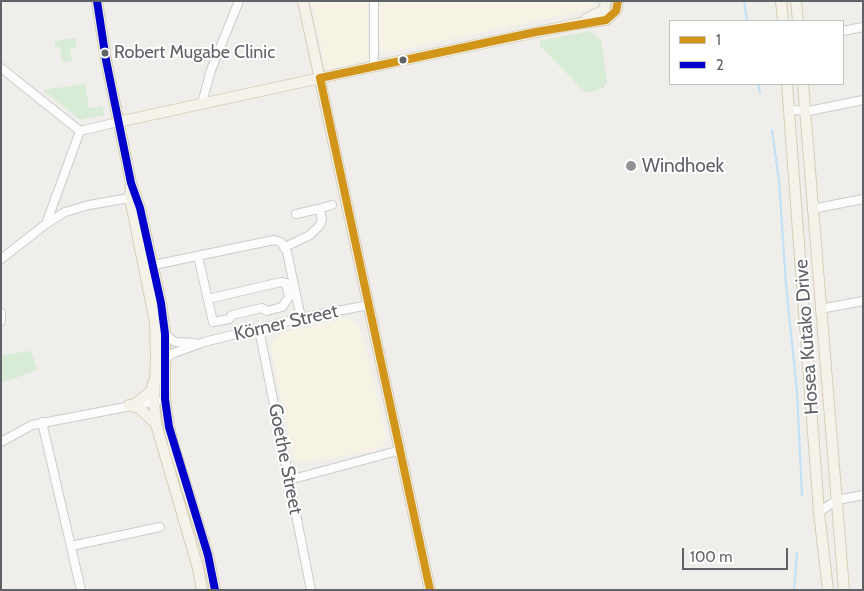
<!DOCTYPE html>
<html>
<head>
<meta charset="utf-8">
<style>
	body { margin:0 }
	#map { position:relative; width:864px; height:591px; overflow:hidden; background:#efeeea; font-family:Cabin,sans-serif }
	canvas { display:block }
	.frame { position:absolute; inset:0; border:2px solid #5f6368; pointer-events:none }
	.legend { position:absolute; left:669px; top:20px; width:175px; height:65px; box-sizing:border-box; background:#fff; border:1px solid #bfc1c3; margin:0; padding:6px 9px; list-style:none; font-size:15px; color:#5f6368 }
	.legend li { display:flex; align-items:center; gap:10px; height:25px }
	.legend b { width:25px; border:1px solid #bfc1c3 }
	.scale { position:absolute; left:682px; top:548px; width:106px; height:22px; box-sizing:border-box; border:2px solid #5f6368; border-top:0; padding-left:6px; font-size:15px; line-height:18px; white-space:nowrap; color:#5f6368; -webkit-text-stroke:4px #fff; paint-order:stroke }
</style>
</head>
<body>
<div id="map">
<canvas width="864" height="591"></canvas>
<div class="frame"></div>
<ul class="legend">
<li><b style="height:6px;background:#d1951a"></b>1</li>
<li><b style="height:6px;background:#0000cd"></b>2</li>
</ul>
<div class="scale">100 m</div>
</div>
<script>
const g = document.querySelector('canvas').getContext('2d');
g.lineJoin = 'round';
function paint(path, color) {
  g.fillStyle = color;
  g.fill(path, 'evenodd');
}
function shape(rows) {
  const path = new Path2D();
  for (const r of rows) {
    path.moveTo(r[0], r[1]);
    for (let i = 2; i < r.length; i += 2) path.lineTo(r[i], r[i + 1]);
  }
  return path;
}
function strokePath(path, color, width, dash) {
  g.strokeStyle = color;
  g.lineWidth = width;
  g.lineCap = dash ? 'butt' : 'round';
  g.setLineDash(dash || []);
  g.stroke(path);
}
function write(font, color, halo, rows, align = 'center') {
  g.font = font + ' Cabin,sans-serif';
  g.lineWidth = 4;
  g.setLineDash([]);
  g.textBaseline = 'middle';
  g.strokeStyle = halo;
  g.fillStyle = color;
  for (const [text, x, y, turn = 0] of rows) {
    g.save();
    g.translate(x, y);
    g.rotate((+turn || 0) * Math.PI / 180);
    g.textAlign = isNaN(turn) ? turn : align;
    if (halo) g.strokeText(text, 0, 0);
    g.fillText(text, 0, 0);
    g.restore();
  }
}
paint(shape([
	[312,1,368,1,369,60,326,70],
	[379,1,595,1,594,4,583,11,385,53,381,50,379,43],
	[345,318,353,321,360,327,387,437,386,442,377,450,302,463,296,460,293,456,271,349,272,345,276,338,283,333]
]), '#f7f3e4');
paint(shape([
	[589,31,601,40,607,82,603,88,591,92,584,91,540,46,540,41],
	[75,38,77,47,70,48,72,61,62,62,60,47,55,47,54,41],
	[85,84,89,108,103,106,104,115,80,120,43,90],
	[31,351,37,370,1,383,1,355]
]), '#d8ebd6');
strokePath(shape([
	[744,1,747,21],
	[758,84,760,93],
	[772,130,779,181,786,285,797,392,802,495],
	[794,590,797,553]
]), '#bfe0f9', 2);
const minor = shape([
	[374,1,374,66],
	[843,31,863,27],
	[1,68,80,131],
	[202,103,211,70,239,1],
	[789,110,809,111,863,100],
	[80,131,118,122],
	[318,209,332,205],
	[812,209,863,199],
	[46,224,80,131],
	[285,247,310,235,320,225,322,219,320,211,318,209,296,214],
	[198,256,213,322,229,319,232,315,262,308,267,311,282,307,289,297,286,283,281,282,208,299],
	[1,259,46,224,65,212,89,205,135,197],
	[149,266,274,240,281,242,287,252,301,318],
	[820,309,863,301],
	[1,313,1,321],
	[259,329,311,590],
	[165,334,175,342,194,343],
	[164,362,169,356,174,353,204,342,301,318,369,305],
	[42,422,81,590],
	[1,442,32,425,157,401],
	[289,480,401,450],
	[819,512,837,500,863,495],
	[71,546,160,527]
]);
const major = shape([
	[97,1,106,60,131,183,140,208,161,303,165,334,165,399,169,427,174,447,208,555,215,590],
	[303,1,430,590],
	[781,1,783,21],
	[796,1,798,21],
	[586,19,604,10,606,1],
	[787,84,819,512,828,590],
	[803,84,844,590],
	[118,122,394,62,576,24,606,20,616,11,618,1],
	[131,184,130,198,155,322,156,358,154,402,156,424,198,568,202,590],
	[135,404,149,393,152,389,153,383],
	[129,405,139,408,156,424]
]);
strokePath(minor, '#cbcccc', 10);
strokePath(major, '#d7ceb8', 12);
strokePath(minor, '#fdfcfc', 8);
strokePath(major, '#f4f2e9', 10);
strokePath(shape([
	[320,78,430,590],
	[320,78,536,32,606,20,616,11,618,1]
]), '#d1951a', 8);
strokePath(shape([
	[97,1,106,60,131,183,140,208,161,303,165,334,165,399,169,427,208,555,215,590]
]), '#0000cd', 8);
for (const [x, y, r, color] of [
	[105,53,4.5,"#5f6368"],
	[403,60,4.5,"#5f6368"],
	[631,166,6,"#919496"]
]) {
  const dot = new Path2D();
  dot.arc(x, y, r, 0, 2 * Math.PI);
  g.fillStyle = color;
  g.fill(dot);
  strokePath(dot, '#fff', 2);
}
write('18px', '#5f6368', '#fff', [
	["Robert Mugabe Clinic",114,53]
], 'left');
write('19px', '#5f6368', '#fff', [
	["Windhoek",642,166]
], 'left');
write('19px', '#5f6368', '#fff', [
	["Körner Street",286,323,-13],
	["Hosea Kutako Drive",807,337,-94],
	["Goethe Street",285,459,79]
]);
</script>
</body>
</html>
